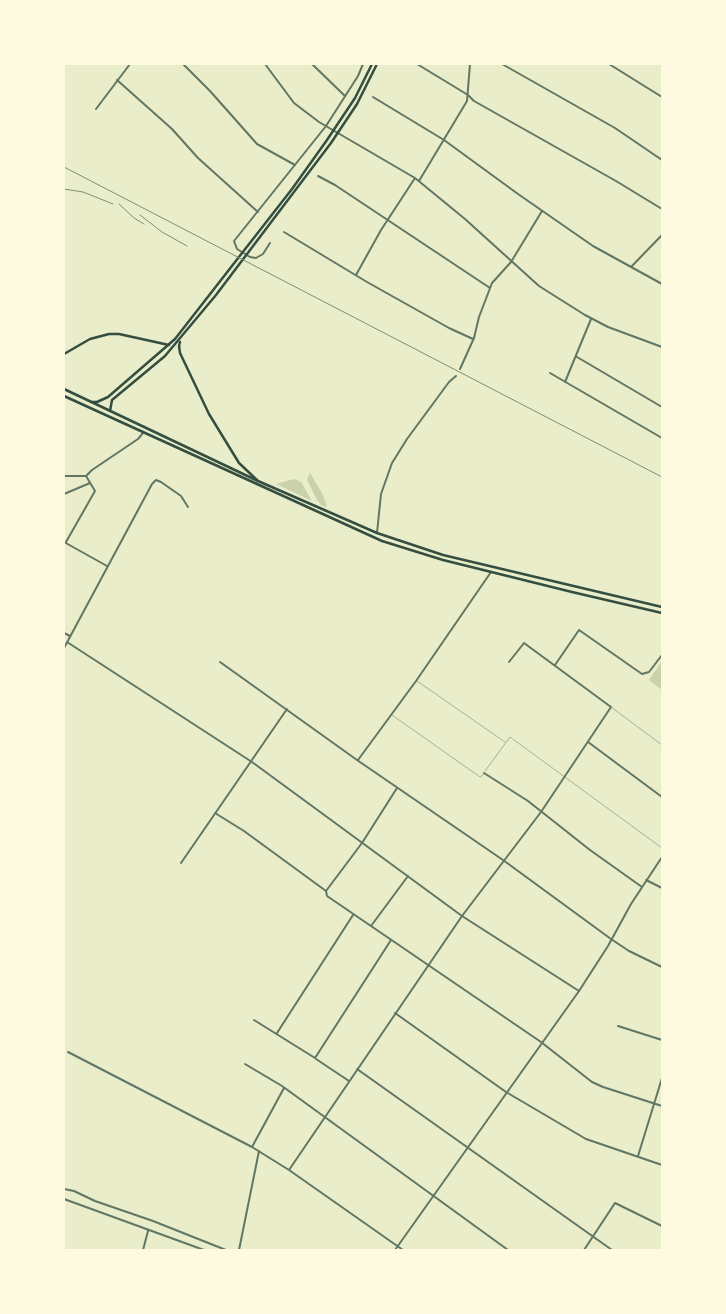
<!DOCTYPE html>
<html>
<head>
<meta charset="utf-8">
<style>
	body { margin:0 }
	#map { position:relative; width:726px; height:1314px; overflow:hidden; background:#e9edc9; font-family:"Fira Sans",sans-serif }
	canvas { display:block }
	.frame { position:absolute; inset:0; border:65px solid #fefae0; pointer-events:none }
</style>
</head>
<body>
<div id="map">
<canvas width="726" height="1314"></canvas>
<div class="frame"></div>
</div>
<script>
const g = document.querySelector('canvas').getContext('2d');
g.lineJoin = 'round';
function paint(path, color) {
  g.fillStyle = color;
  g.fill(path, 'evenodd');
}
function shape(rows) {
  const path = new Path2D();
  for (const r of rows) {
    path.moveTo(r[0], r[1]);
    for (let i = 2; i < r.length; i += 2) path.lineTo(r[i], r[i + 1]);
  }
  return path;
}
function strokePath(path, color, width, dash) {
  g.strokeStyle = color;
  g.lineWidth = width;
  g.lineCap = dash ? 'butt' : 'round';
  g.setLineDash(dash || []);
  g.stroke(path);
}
paint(shape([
	[310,473,322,493,327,506,325,507,321,505,317,500,307,480],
	[294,479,301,482,312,501,276,484],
	[662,661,662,690,649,680]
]), '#cad2ad');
strokePath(shape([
	[417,681,505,742],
	[611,707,662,745],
	[392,715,480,777,484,774],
	[485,771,510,737,662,848]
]), '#617663', 0.5);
strokePath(shape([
	[183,64,210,91,257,144,295,165],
	[265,64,294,103,319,122,415,178,465,219,539,286,585,315,608,327,662,347],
	[312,64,345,96],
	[417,64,468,95,474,101,616,181,662,209],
	[502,64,615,128,662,160],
	[609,64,662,97],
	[117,80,172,129,198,158,258,212],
	[373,97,444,140,518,194,593,246,662,284],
	[96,109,130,64],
	[318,176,335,185,490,288],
	[419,181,467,101,470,64],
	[284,232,367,282,449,328,473,339],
	[270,243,263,254,256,258,250,257,237,249,234,241,326,126,358,76,363,64],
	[631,267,662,235],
	[356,275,381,230,415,178],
	[577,357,662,407],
	[460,369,474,338,479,317,492,283,511,262,542,211],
	[550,373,662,438],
	[565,382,591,319],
	[64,476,86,476],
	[64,494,90,483],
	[377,533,381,494,392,463,407,439,449,382,456,376],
	[64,542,107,566],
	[66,542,95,491,86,476,92,470,138,439,143,433],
	[64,633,70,636],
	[67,642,252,762,462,916,579,991],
	[64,648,152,484,156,480,161,482,181,496,188,507],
	[220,662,357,760,503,860,611,939,629,951,662,967],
	[555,665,579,630,642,674,649,672,662,655],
	[588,742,662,797],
	[358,760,416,681,491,572],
	[484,773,528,801,590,850,642,887],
	[215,813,244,831,326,891,327,896,541,1042,592,1082,603,1087,662,1106],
	[181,863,287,709],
	[646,880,662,888],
	[326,891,362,843,397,788],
	[371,926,408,876],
	[395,1013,506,1092,586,1139,662,1165],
	[254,1020,315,1058,391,940],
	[618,1026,662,1040],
	[277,1033,353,915],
	[68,1052,252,1147,289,1170,403,1250],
	[316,1059,349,1081],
	[245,1064,282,1086,508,1250],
	[357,1069,612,1250],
	[252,1147,284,1088],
	[638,1156,662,1078],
	[289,1170,462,916,541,812,611,707,524,643,509,662],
	[64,1189,74,1191,95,1201,153,1221,226,1250],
	[64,1199,204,1250],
	[143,1250,148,1231],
	[239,1250,259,1151],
	[584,1250,615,1203,662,1226]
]), '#617663', 2);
strokePath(shape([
	[395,1250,579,991,608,946,631,904,662,857]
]), '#617663', 2);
strokePath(shape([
	[64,389,258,481,377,533,443,555,662,607],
	[64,396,382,541,443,560,572,592,662,613]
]), '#344e41', 2.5);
strokePath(shape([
	[180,342,179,346,180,353,209,414,239,463,258,481],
	[64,354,90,339,109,334,119,334,169,345],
	[91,402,97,402,108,397,175,339,292,189,327,140,355,98,372,64],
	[110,411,112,400,165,356,216,295,331,143,357,104,377,64]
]), '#344e41', 2.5);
strokePath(shape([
	[64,167,662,477],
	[64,189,83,192,113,204],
	[119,204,134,218,144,224],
	[140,215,162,232,187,246]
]), '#7c8e77', 1);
</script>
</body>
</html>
